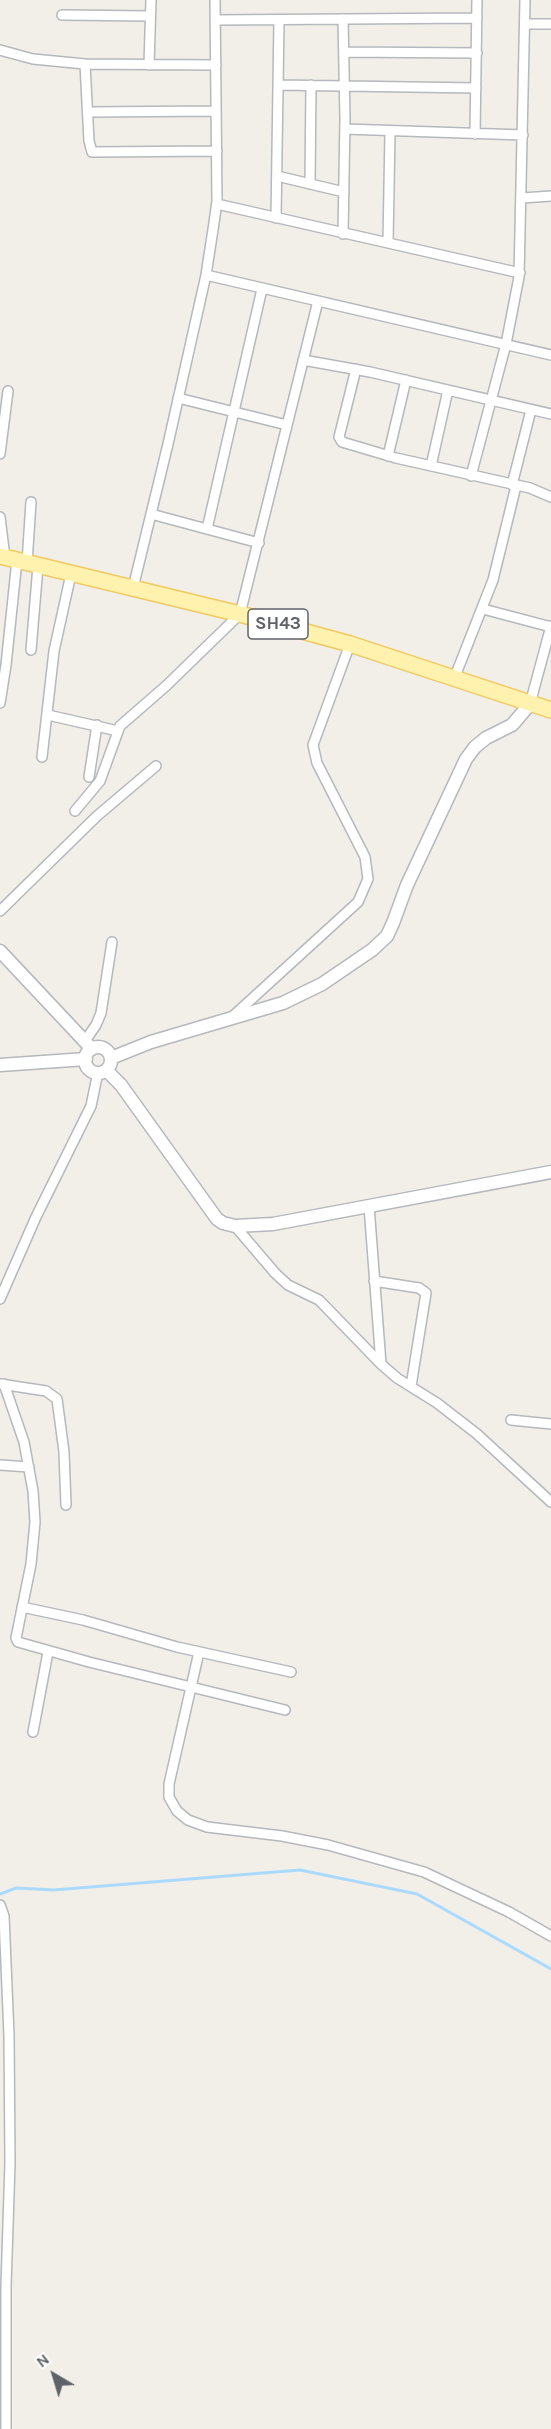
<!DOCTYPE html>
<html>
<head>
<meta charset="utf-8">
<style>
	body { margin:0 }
	#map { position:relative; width:551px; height:2429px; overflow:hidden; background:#f1efe8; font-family:Karla,sans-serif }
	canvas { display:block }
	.north { position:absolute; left:24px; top:2345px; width:60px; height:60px; -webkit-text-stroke:4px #fff; paint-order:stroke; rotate:322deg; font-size:16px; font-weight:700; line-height:24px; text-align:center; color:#5f6368 }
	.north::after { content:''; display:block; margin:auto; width:21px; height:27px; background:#5f6368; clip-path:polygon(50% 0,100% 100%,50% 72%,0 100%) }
</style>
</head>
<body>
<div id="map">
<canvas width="551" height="2429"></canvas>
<div class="north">N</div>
</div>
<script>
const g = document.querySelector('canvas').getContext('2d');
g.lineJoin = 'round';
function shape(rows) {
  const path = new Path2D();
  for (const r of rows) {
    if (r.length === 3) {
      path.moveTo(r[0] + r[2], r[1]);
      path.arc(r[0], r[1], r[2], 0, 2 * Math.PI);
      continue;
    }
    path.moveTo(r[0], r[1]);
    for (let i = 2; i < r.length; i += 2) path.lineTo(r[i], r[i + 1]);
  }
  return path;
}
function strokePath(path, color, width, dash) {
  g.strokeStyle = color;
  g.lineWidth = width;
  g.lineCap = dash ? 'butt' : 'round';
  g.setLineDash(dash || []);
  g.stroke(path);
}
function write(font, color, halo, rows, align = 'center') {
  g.font = font + ' Karla,sans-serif';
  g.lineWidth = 5;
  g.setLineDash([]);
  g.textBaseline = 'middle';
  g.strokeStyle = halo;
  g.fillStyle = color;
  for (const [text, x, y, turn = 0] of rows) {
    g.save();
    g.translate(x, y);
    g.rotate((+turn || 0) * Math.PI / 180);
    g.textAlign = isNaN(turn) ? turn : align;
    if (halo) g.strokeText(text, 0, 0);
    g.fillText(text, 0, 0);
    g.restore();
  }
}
strokePath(shape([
	[0,1894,16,1888,54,1890,300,1870,417,1894,551,1969]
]), '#aadaff', 3);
const minor = shape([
	[62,15,150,16],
	[343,19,345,119,343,234],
	[215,20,477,18],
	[525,24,551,24],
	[0,50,33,59,85,64,216,65],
	[344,52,477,53],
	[85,64,89,141,92,152,217,151],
	[149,65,151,0],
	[278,85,476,88],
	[88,112,216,111],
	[345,129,523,135],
	[475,134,477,0],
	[277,176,344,192],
	[310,184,311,85],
	[522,198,551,196],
	[217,204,520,273],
	[276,218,279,20],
	[388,242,390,132],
	[206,275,551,355],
	[303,360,370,372,551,414],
	[356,369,339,437,342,442,396,458,530,488,551,497],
	[178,398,287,425],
	[0,454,8,391],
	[388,456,406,380],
	[431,466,448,390],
	[471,476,506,344,519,277,525,0],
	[512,485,531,410],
	[151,514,259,543],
	[0,517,5,558],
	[207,529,262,289],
	[27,563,31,502],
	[133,588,168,444,206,275,214,223,217,201,215,0],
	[483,609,551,627],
	[31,650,38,566],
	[454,679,493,580,516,486],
	[0,703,6,665,17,560],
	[530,704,551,626],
	[48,715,118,731],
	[42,757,54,651,71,574],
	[89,777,97,725],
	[75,811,100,781,120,726,167,685,240,614,318,301],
	[0,911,97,816,156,766],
	[232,1017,358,902,368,879,365,857,317,763,313,745,350,644],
	[85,1041,96,1025,101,1013,112,942],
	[369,1206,381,1364],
	[235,1226,275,1273,288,1285,319,1300,381,1364,397,1378,437,1403,477,1434,551,1502],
	[374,1281,419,1288,426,1293,411,1386],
	[0,1299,36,1217,91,1106,98,1072],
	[0,1384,46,1391,57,1399,64,1452,66,1505],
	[4,1384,24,1442,33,1491,35,1522,31,1564,16,1638,18,1642,89,1662,285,1710],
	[511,1420,551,1424],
	[0,1465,29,1467],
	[22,1607,83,1620,177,1647,291,1672],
	[199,1652,169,1784,169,1797,177,1811,188,1820,207,1827,282,1836,328,1845,424,1872,509,1912,551,1936],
	[33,1732,48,1652],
	[0,1905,4,1916,9,2035,10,2163,6,2286,6,2429]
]);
const tertiary = shape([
	[0,951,92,1049],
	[98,1060,13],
	[111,1058,151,1042,283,1003,322,984,372,950,387,936,393,923,407,885,466,759,475,747,486,738,512,725,530,704],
	[0,1065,86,1059],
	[106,1070,121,1085,217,1219,223,1223,235,1226,273,1224,551,1172]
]);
const primary = shape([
	[0,556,240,614,350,644,551,710]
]);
strokePath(minor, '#b5b8bc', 12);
strokePath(tertiary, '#b5b8bc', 15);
strokePath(primary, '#f2c960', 18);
strokePath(minor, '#fff', 9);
strokePath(tertiary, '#fff', 12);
strokePath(primary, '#fff2af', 15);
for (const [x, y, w] of [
	[278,624,60]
]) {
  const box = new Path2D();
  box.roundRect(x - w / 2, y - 15, w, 30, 4.5);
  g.fillStyle = '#fff';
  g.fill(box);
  strokePath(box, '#5f6368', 1.5);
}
write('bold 18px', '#5f6368', null, [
	["SH43",278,624]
]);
</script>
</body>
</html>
